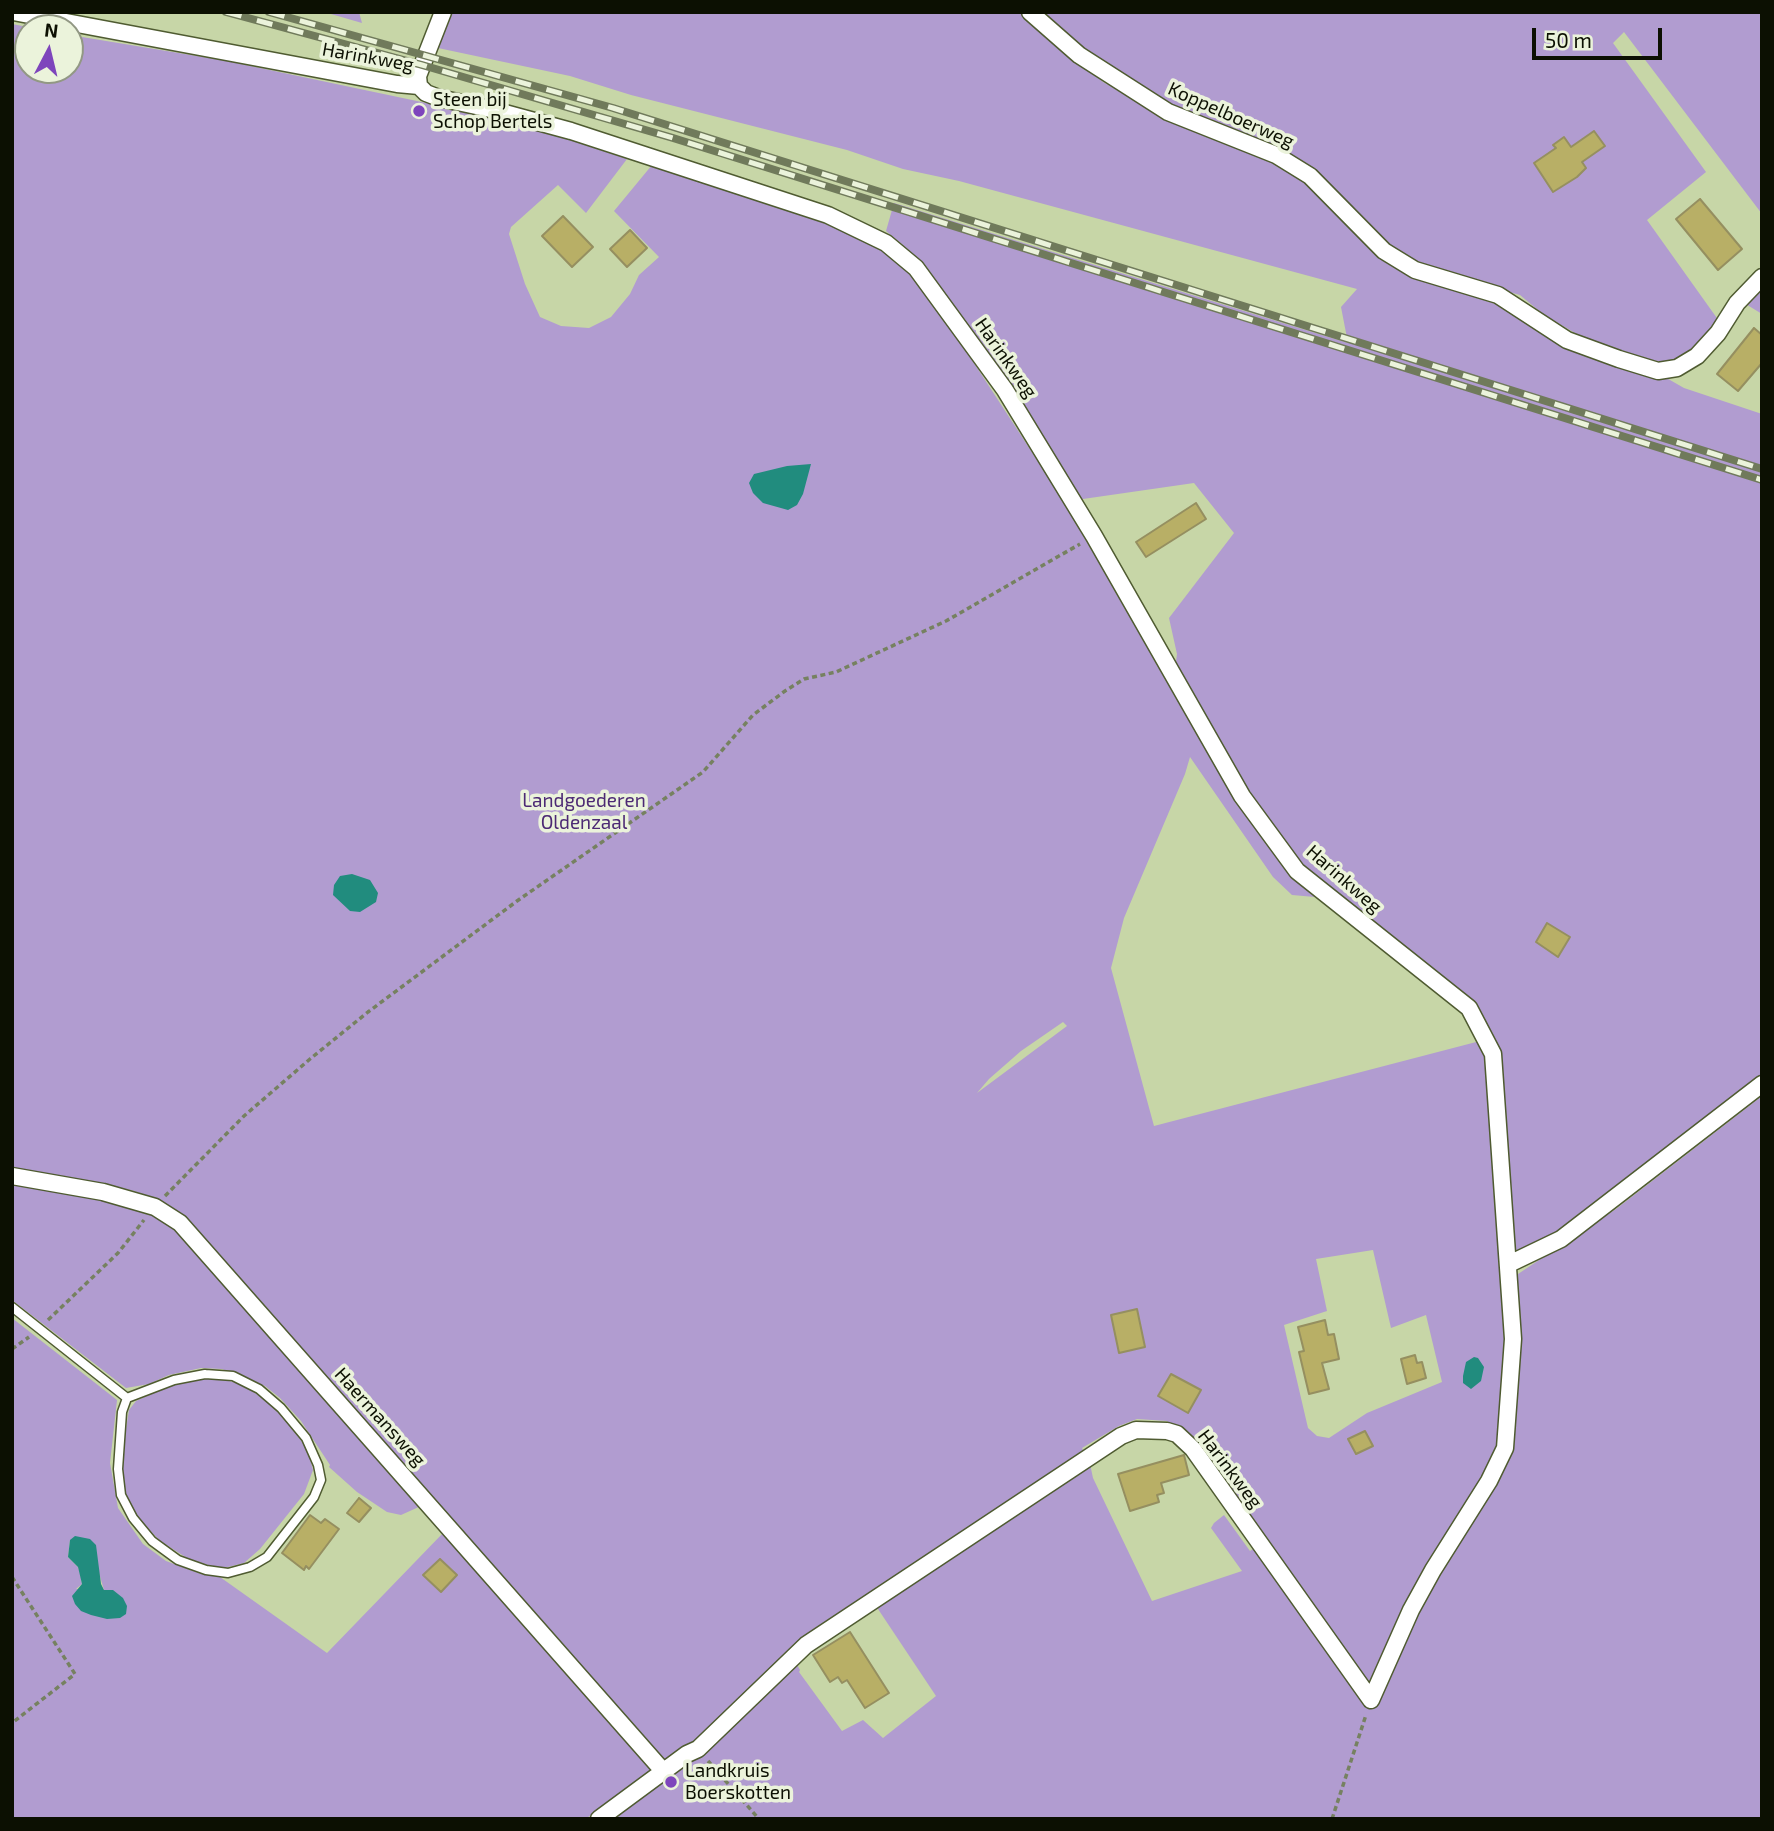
<!DOCTYPE html>
<html>
<head>
<meta charset="utf-8">
<style>
	body { margin:0 }
	#map { position:relative; width:1774px; height:1831px; overflow:hidden; background:#c7d6a7; font-family:"Exo 2",sans-serif }
	canvas { display:block }
	.frame { position:absolute; inset:0; border:14px solid #0c1002; pointer-events:none }
	.north { position:absolute; left:14px; top:14px; width:70px; height:70px; box-sizing:border-box; background:#ebf3db; border:2px solid #929884; border-radius:50%; rotate:7deg; font-size:19px; font-weight:700; line-height:28px; text-align:center; color:#0c1002 }
	.north::after { content:''; display:block; margin:auto; width:24px; height:32px; background:#7e45bc; clip-path:polygon(50% 0,100% 100%,50% 72%,0 100%) }
	.scale { position:absolute; left:1532px; top:28px; width:130px; height:32px; box-sizing:border-box; border:4px solid #0c1002; border-top:0; padding-left:9px; font-size:21px; line-height:24px; white-space:nowrap; color:#0c1002; -webkit-text-stroke:5px #ebf3db; paint-order:stroke }
</style>
</head>
<body>
<div id="map">
<canvas width="1774" height="1831"></canvas>
<div class="frame"></div>
<div class="north">N</div>
<div class="scale">50 m</div>
</div>
<script>
const g = document.querySelector('canvas').getContext('2d');
g.lineJoin = 'round';
function paint(path, color) {
  g.fillStyle = color;
  g.fill(path, 'evenodd');
}
function shape(rows) {
  const path = new Path2D();
  for (const r of rows) {
    path.moveTo(r[0], r[1]);
    for (let i = 2; i < r.length; i += 2) path.lineTo(r[i], r[i + 1]);
  }
  return path;
}
function strokePath(path, color, width, dash) {
  g.strokeStyle = color;
  g.lineWidth = width;
  g.lineCap = dash ? 'butt' : 'round';
  g.setLineDash(dash || []);
  g.stroke(path);
}
function write(font, color, halo, rows, align = 'center') {
  g.font = font + ' "Exo 2",sans-serif';
  g.lineWidth = 7;
  g.setLineDash([]);
  g.textBaseline = 'middle';
  g.strokeStyle = halo;
  g.fillStyle = color;
  for (const [text, x, y, turn = 0] of rows) {
    g.save();
    g.translate(x, y);
    g.rotate((+turn || 0) * Math.PI / 180);
    g.textAlign = isNaN(turn) ? turn : align;
    if (halo) g.strokeText(text, 0, 0);
    g.fillText(text, 0, 0);
    g.restore();
  }
}
paint(shape([
	[324,12,359,12,362,23],
	[453,12,1022,12,1031,25,1103,82,1164,116,1277,162,1292,171,1319,195,1379,258,1410,276,1505,307,1663,376,1684,388,1762,414,1762,1079,1559,1233,1520,1255,1514,1252,1503,1077,1496,1045,1473,1004,1464,993,1326,888,1300,864,1252,800,1175,670,1177,654,1169,618,1234,533,1194,483,1076,500,935,282,904,246,886,231,894,203,1348,343,1341,307,1357,289,959,181,903,169,847,150,631,95,570,76,438,48],
	[1041,12,1762,12,1762,214,1624,32,1613,43,1706,172,1647,220,1719,321,1701,344,1681,360,1669,363,1635,357,1582,337,1544,315,1520,295,1487,286,1422,264,1386,243,1302,162,1274,145,1198,119,1160,101,1084,54],
	[12,24,33,28,28,28,28,70,70,70,70,35,227,61,469,112,564,138,627,159,586,213,558,185,511,227,509,234,525,284,540,317,561,326,589,328,611,317,630,294,639,275,659,257,614,211,652,165,841,224,891,252,929,294,1056,489,1253,825,1283,866,1315,897,1292,895,1273,877,1190,757,1185,774,1124,918,1111,968,1154,1126,1480,1041,1490,1068,1506,1340,1499,1441,1495,1455,1419,1605,1438,1571,1501,1475,1510,1451,1515,1418,1518,1274,1616,1209,1762,1096,1762,1819,612,1819,652,1791,673,1772,660,1754,643,1739,175,1209,161,1201,134,1191,97,1182,12,1170],
	[1063,1022,1067,1026,977,1093,989,1079,1021,1051],
	[1373,1250,1391,1328,1426,1315,1442,1382,1367,1413,1329,1438,1317,1436,1308,1428,1284,1325,1327,1311,1316,1259],
	[1137,1419,1167,1421,1197,1451,1264,1541,1250,1551,1224,1515,1214,1523,1211,1528,1242,1571,1152,1601,1093,1478,1090,1464,1082,1448,1119,1426],
	[870,1597,936,1696,883,1738,863,1720,842,1731,799,1672,800,1670,796,1663],
	[1762,285,1762,314,1744,303],
	[12,1185,103,1200,150,1213,176,1230,421,1506,401,1515,387,1512,357,1492,329,1467,330,1465,301,1421,280,1398,265,1386,222,1369,201,1368,169,1375,149,1384,126,1388,12,1300],
	[12,1318,117,1400,110,1463,118,1508,143,1544,166,1561,201,1574,220,1577,327,1653,444,1532,645,1762,652,1772,651,1777,585,1819,12,1819],
	[70,1540,99,1573,104,1590,76,1589,82,1584,81,1577,78,1567,68,1557],
	[205,1378,226,1380,243,1385,273,1405,290,1424,308,1451,313,1470,304,1494,260,1549,244,1563,220,1569,187,1558,160,1541,139,1519,127,1498,122,1476,124,1441,129,1410,136,1401,173,1384]
]), '#b19cd0');
paint(shape([
	[811,464,803,494,797,505,788,510,763,503,753,493,749,483,754,474,787,466],
	[352,874,370,880,378,893,376,902,360,912,350,911,333,895,334,885,340,876],
	[1474,1357,1478,1358,1484,1367,1481,1381,1471,1389,1463,1383,1463,1376,1466,1362],
	[75,1536,90,1539,96,1545,101,1584,104,1590,113,1590,123,1598,127,1606,126,1614,120,1618,107,1619,91,1615,81,1611,75,1604,72,1596,82,1584,78,1567,68,1557,70,1540]
]), '#218c7e');
const building = shape([
	[1594,131,1605,146,1582,162,1586,168,1577,177,1553,192,1534,163,1556,148,1553,145,1564,137,1571,147,1594,131],
	[1700,199,1742,249,1718,270,1676,219,1700,199],
	[563,216,593,247,572,267,542,236,563,216],
	[630,230,647,248,627,267,610,249,630,230],
	[1754,328,1762,335,1762,363,1738,391,1717,374,1754,328],
	[1196,503,1206,519,1146,557,1136,542,1196,503],
	[1547,923,1570,937,1558,957,1536,942,1547,923],
	[1137,1309,1145,1347,1119,1353,1111,1315,1137,1309],
	[1325,1320,1328,1335,1334,1334,1339,1359,1322,1363,1329,1389,1309,1394,1299,1352,1304,1351,1298,1327,1325,1320],
	[1415,1355,1417,1363,1422,1362,1426,1378,1407,1384,1401,1359,1415,1355],
	[1171,1374,1201,1390,1188,1413,1158,1396,1171,1374],
	[1365,1431,1373,1446,1356,1454,1348,1439,1365,1431],
	[1184,1455,1189,1475,1161,1483,1164,1493,1157,1495,1159,1502,1130,1511,1118,1474,1184,1455],
	[359,1498,371,1508,359,1522,347,1513,359,1498],
	[310,1515,321,1523,325,1519,339,1529,309,1569,306,1566,304,1570,282,1553,310,1515],
	[440,1559,457,1575,441,1592,423,1575,440,1559],
	[850,1632,889,1693,865,1708,847,1680,842,1683,838,1677,830,1682,813,1655,850,1632]
]);
paint(building, '#b8af66');
strokePath(building, '#958f60', 2);
const lane = shape([
	[12,1307,127,1398],
	[205,1374,233,1376,259,1389,281,1408,306,1438,318,1465,321,1480,314,1497,267,1557,250,1567,228,1573,206,1570,178,1560,152,1541,133,1518,121,1495,118,1469,122,1412,127,1398,174,1380,205,1374]
]);
const street = shape([
	[13,12,397,84,419,86,426,93,439,98,490,109,571,131,828,215,886,243,916,268,1005,390,1094,536,1242,796,1297,871,1469,1008,1493,1054,1513,1339,1505,1448,1489,1481,1433,1570,1411,1610,1371,1700],
	[1030,12,1079,55,1168,112,1276,155,1310,176,1384,251,1415,270,1498,295,1567,340,1619,359,1658,371,1677,368,1697,356,1718,333,1737,303,1762,277],
	[419,86,418,76,443,12],
	[12,1176,103,1192,155,1207,180,1223,664,1772],
	[1509,1264,1561,1239,1762,1084],
	[599,1819,687,1754,698,1749,806,1645,1121,1436,1136,1430,1167,1431,1177,1434,1193,1449,1371,1700]
]);
strokePath(lane, '#4f5b31', 11);
strokePath(street, '#4f5b31', 19);
strokePath(shape([
	[165,1196,244,1116,310,1059,368,1012,517,901,703,772,753,715,785,691,804,679,836,672,946,621,1080,544],
	[48,1320,118,1253,144,1220],
	[12,1349,29,1337],
	[12,1577,75,1674,12,1723],
	[708,1761,759,1819],
	[1332,1819,1366,1715]
]), '#768160', 3.5, [5, 3.5]);
strokePath(lane, '#fff', 8);
strokePath(street, '#fff', 16);
const rail = shape([
	[226,12,422,65,673,138,1762,480],
	[269,12,613,108,1762,469]
]);
strokePath(rail, '#707a5b', 8);
strokePath(rail, '#ebf3db', 5, [16]);
for (const [x, y, r, color] of [
	[419,111,7,"#7e45bc"],
	[671,1782,7,"#7e45bc"]
]) {
  const dot = new Path2D();
  dot.arc(x, y, r, 0, 2 * Math.PI);
  g.fillStyle = color;
  g.fill(dot);
  strokePath(dot, '#ebf3db', 2.5);
}
write('19px', '#0c1002', '#ebf3db', [
	["Harinkweg",368,57,10],
	["Koppelboerweg",1231,115,24],
	["Harinkweg",1006,358,55],
	["Harinkweg",1344,879,41],
	["Haermansweg",380,1417,48],
	["Harinkweg",1230,1469,53]
]);
write('19px', '#0c1002', '#ebf3db', [
	["Steen bij",433,100],
	["Schop Bertels",433,122],
	["Landkruis",685,1771],
	["Boerskotten",685,1793]
], 'left');
write('19px', '#4c2974', '#ebf3db', [
	["Landgoederen",584,801],
	["Oldenzaal",584,823]
]);
</script>
</body>
</html>
